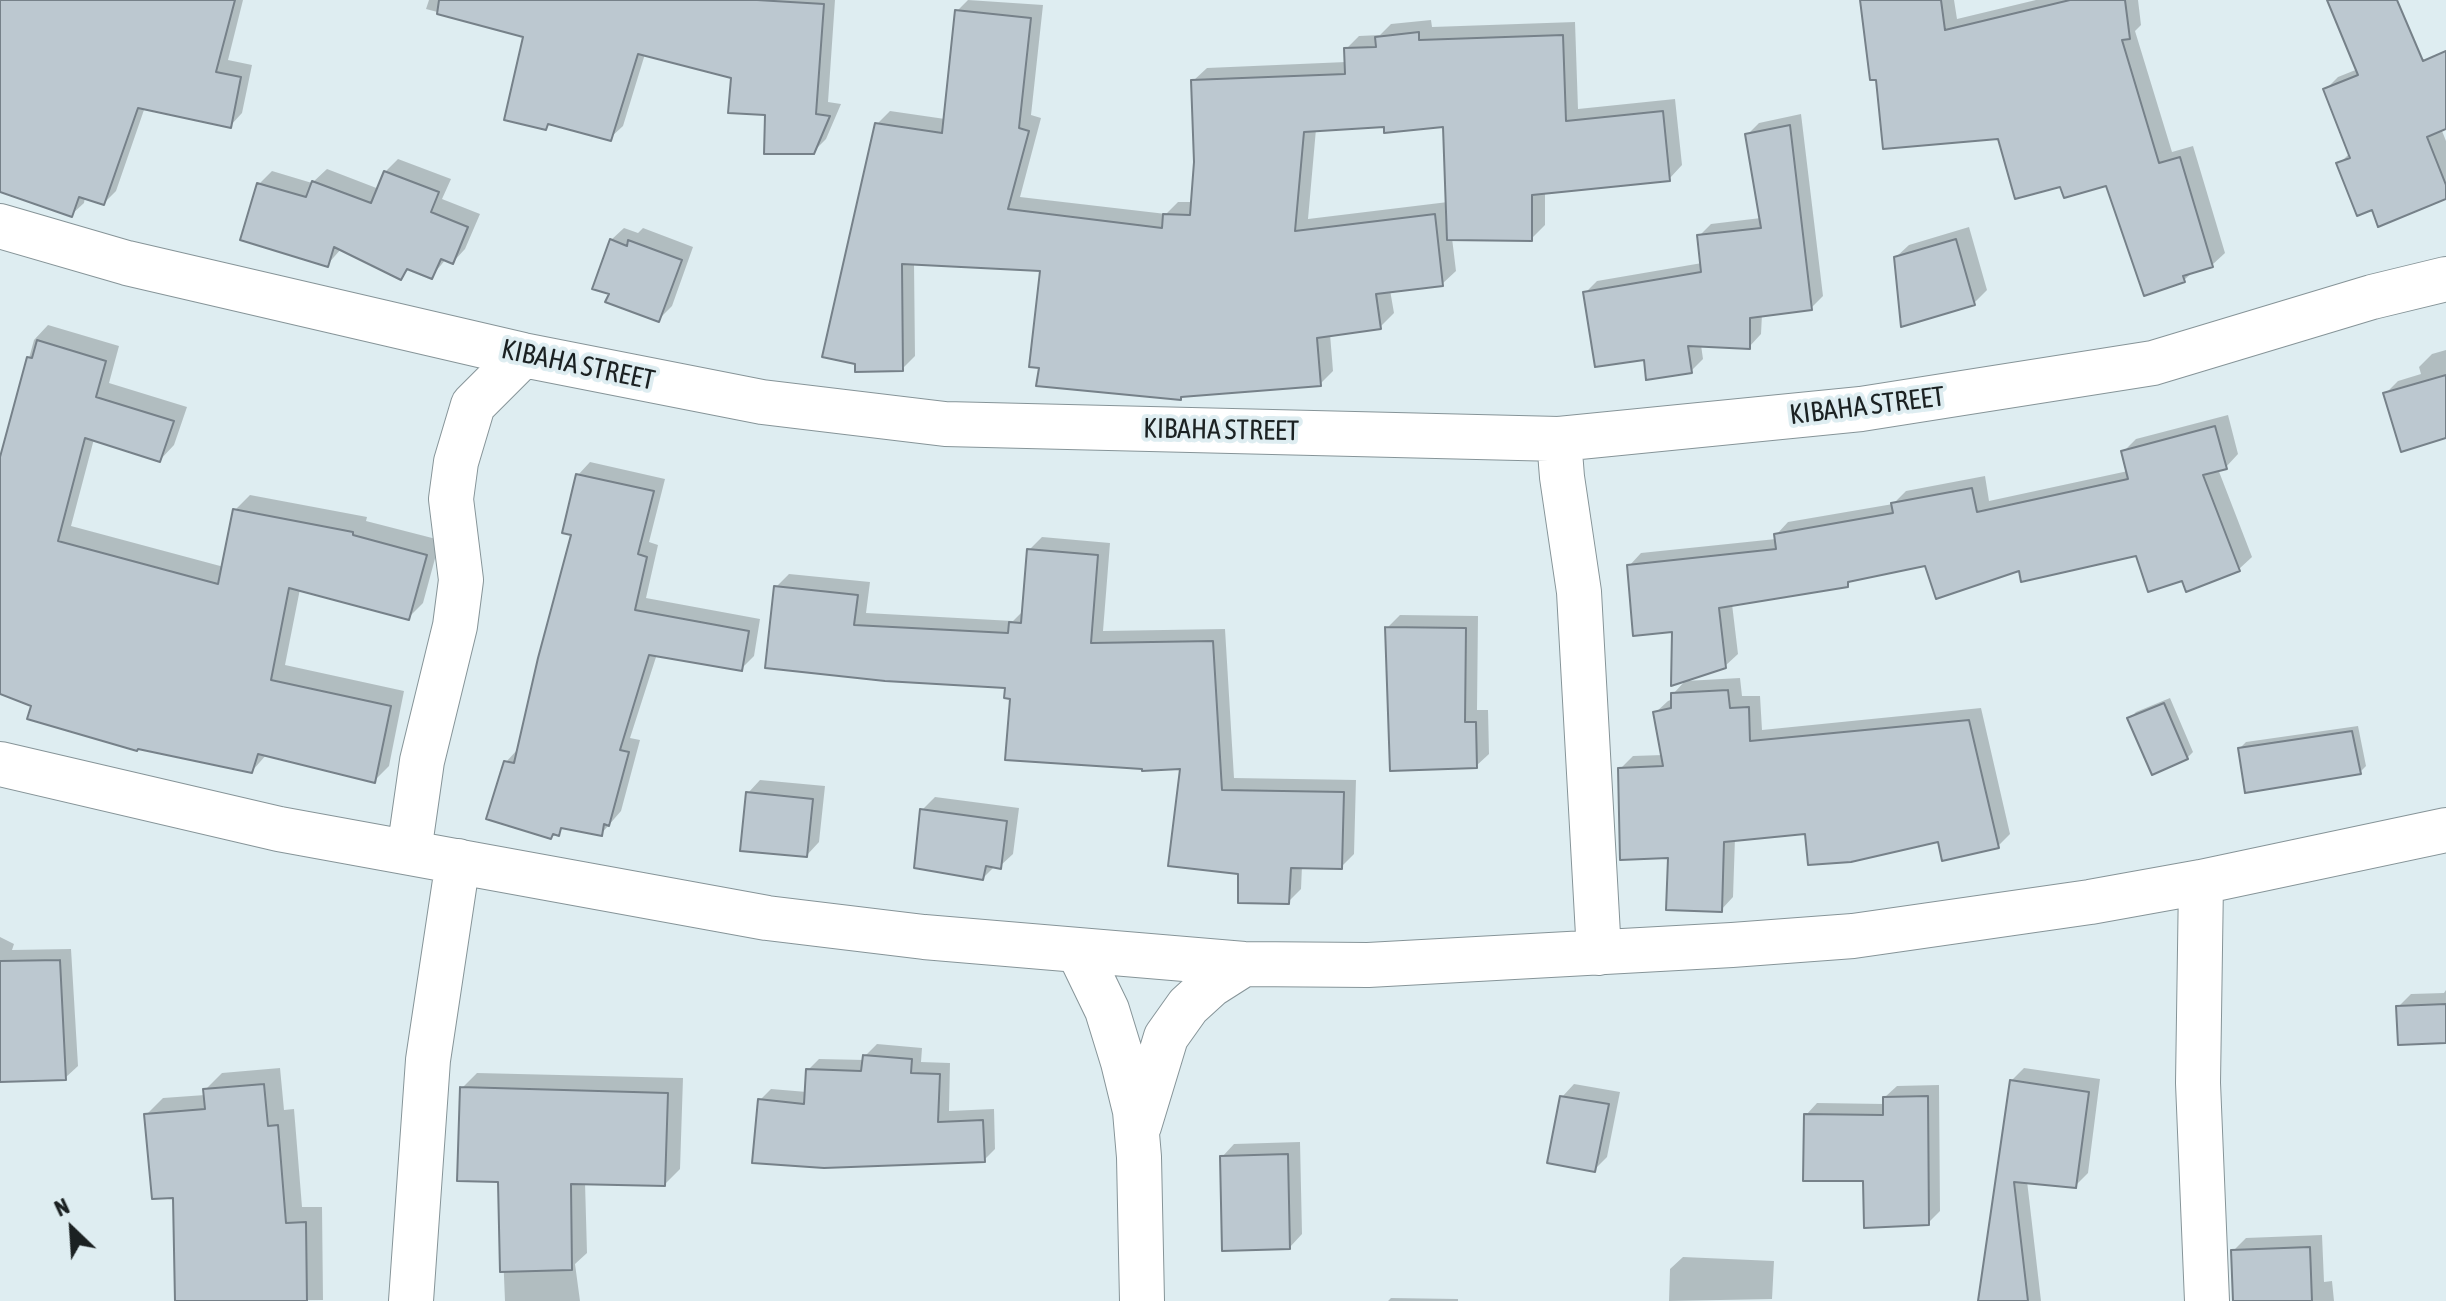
<!DOCTYPE html>
<html>
<head>
<meta charset="utf-8">
<style>
	body { margin:0 }
	#map { position:relative; width:2446px; height:1301px; overflow:hidden; background:#deedf1; font-family:"Asap Condensed",sans-serif }
	canvas { display:block }
	.north { position:absolute; left:32px; top:1189px; width:80px; height:80px; -webkit-text-stroke:6px #deedf1; paint-order:stroke; rotate:335deg; font-size:22px; font-weight:700; line-height:32px; text-align:center; color:#1b2122 }
	.north::after { content:''; display:block; margin:auto; width:28px; height:36px; background:#1b2122; clip-path:polygon(50% 0,100% 100%,50% 72%,0 100%) }
</style>
</head>
<body>
<div id="map">
<canvas width="2446" height="1301"></canvas>
<div class="north">N</div>
</div>
<script>
const g = document.querySelector('canvas').getContext('2d');
g.lineJoin = 'round';
function paint(path, color) {
  g.fillStyle = color;
  g.fill(path, 'evenodd');
}
function shape(rows) {
  const path = new Path2D();
  for (const r of rows) {
    path.moveTo(r[0], r[1]);
    for (let i = 2; i < r.length; i += 2) path.lineTo(r[i], r[i + 1]);
  }
  return path;
}
function strokePath(path, color, width, dash) {
  g.strokeStyle = color;
  g.lineWidth = width;
  g.lineCap = dash ? 'butt' : 'round';
  g.setLineDash(dash || []);
  g.stroke(path);
}
function write(font, color, halo, rows, align = 'center') {
  g.font = font + ' "Asap Condensed",sans-serif';
  g.lineWidth = 8;
  g.setLineDash([]);
  g.textBaseline = 'middle';
  g.strokeStyle = halo;
  g.fillStyle = color;
  for (const [text, x, y, turn = 0] of rows) {
    g.save();
    g.translate(x, y);
    g.rotate((+turn || 0) * Math.PI / 180);
    g.textAlign = isNaN(turn) ? turn : align;
    if (halo) g.strokeText(text, 0, 0);
    g.fillText(text, 0, 0);
    g.restore();
  }
}
paint(shape([
	[0,0,243,0,228,60,252,65,242,113,230,126,145,107,116,191,104,203,85,197,84,203,71,215,0,191],
	[429,0,835,0,828,102,841,104,826,139,813,152,767,113,733,76,645,54,623,126,610,138,551,123,546,128,525,35,426,9],
	[968,0,1043,5,1031,115,1041,118,1020,197,1166,214,1178,202,1193,202,1196,162,1193,81,1207,68,1346,62,1346,49,1359,36,1380,35,1391,24,1431,20,1432,27,1575,22,1578,109,1675,99,1682,165,1669,179,1545,191,1545,225,1531,239,1452,238,1456,271,1442,284,1390,290,1394,313,1380,327,1330,334,1333,371,1320,384,1184,394,1180,398,1042,269,914,263,915,356,902,369,877,124,890,111,945,119,957,11],
	[1386,124,1445,125,1448,202,1308,219,1316,129],
	[1862,0,1954,0,1957,19,2036,0,2138,0,2141,25,2135,31,2172,152,2193,146,2225,253,2212,265,2194,271,2184,280,2108,183,2061,184,2000,137,1878,77],
	[2329,0,2390,0,2446,141,2446,197,2373,208,2339,164,2350,153,2325,90,2338,77,2358,69],
	[1801,114,1823,296,1811,308,1762,314,1761,334,1749,347,1701,345,1703,359,1691,371,1645,358,1585,293,1597,281,1702,263,1699,236,1711,224,1761,218,1747,135,1759,123],
	[398,159,451,179,442,199,480,214,465,249,453,262,446,259,432,276,410,268,401,277,341,249,327,265,259,184,272,171,312,183,327,169,379,189,385,172],
	[1969,227,1987,290,1974,303,1903,324,1896,257,1909,245],
	[624,228,638,233,643,228,693,247,672,306,659,319,611,293,611,240],
	[48,325,119,346,109,383,187,407,174,445,160,460,94,439,71,526,224,567,235,510,250,495,367,517,366,521,440,540,423,603,408,618,300,589,285,665,404,691,389,766,374,781,267,754,252,771,34,705,0,692,0,465,34,340],
	[2446,350,2446,436,2385,394,2398,381,2421,374,2419,367,2432,354],
	[2228,415,2238,454,2226,467,2218,469,2252,557,2239,569,2183,578,2137,554,2020,569,1926,564,1853,579,1847,585,1732,604,1738,654,1725,666,1675,630,1629,566,1641,553,1776,539,1776,535,1788,522,1893,504,1906,491,1985,476,1989,501,2128,471,2124,451,2136,439],
	[590,462,665,479,649,542,658,545,646,598,760,619,754,656,742,668,657,654,630,738,640,740,621,811,601,834,565,827,551,837,506,762,518,749,573,533,578,475],
	[1042,537,1110,543,1103,631,1225,629,1234,778,1356,780,1354,854,1341,867,1302,866,1301,889,1288,902,1240,872,1182,767,1012,697,1007,687,885,679,776,587,789,574,870,582,866,613,1013,621,1024,610,1029,550],
	[1400,615,1478,616,1477,710,1488,710,1489,754,1476,766,1387,628],
	[1740,678,1742,696,1760,696,1762,730,1981,708,2010,834,1998,846,1807,832,1735,838,1733,897,1721,910,1670,856,1620,769,1633,756,1663,755,1655,713,1668,701,1673,699,1673,694,1685,681],
	[2170,698,2193,752,2187,758,2130,718,2136,712],
	[2358,726,2366,766,2360,772,2240,748,2246,742],
	[760,780,825,786,819,842,807,855,748,793],
	[935,797,1019,808,1013,854,1000,866,995,866,983,878,922,810],
	[0,937,14,944,12,950,71,949,78,1066,65,1078,0,1042],
	[2446,990,2446,1041,2398,1007,2411,994,2444,993],
	[877,1044,922,1048,921,1062,950,1063,949,1111,994,1109,995,1149,984,1160,760,1100,771,1089,807,1092,808,1070,819,1059,865,1060,865,1056],
	[280,1068,284,1110,294,1109,302,1207,322,1207,323,1300,177,1301,175,1195,146,1115,163,1098,205,1095,205,1090,222,1073],
	[2024,1068,2100,1079,2088,1173,2075,1186,2027,1181,2041,1301,1980,1301,2012,1080],
	[477,1073,683,1078,680,1169,665,1184,585,1182,587,1253,575,1264,580,1301,505,1301,500,1180,462,1088],
	[1574,1084,1620,1092,1607,1157,1594,1170,1562,1097],
	[1939,1085,1940,1211,1928,1223,1865,1179,1806,1115,1817,1103,1885,1104,1885,1097,1897,1086],
	[1300,1142,1302,1234,1290,1247,1222,1157,1234,1144],
	[2322,1235,2324,1282,2332,1281,2334,1301,2235,1301,2233,1251,2246,1238],
	[1683,1257,1774,1261,1772,1299,1669,1301,1670,1269],
	[1391,1298,1458,1299,1458,1301,1388,1301]
]), '#0003');
const building = shape([
	[0,0,235,0,216,72,241,77,231,128,138,108,104,205,79,197,72,217,0,192,0,0],
	[439,0,757,0,824,4,816,114,830,116,814,154,764,154,765,115,728,113,731,78,638,54,611,141,548,124,546,130,504,120,523,37,437,14,439,0],
	[1860,0,1941,0,1945,30,2070,0,2125,0,2130,39,2122,40,2159,163,2180,157,2213,267,2183,276,2185,282,2144,296,2106,186,2064,198,2060,187,2015,199,1998,139,1883,149,1876,80,1870,80,1860,0],
	[2327,0,2397,0,2423,61,2446,51,2446,129,2427,137,2446,185,2446,199,2378,227,2372,210,2357,216,2336,163,2350,158,2323,89,2358,75,2327,0],
	[955,10,1031,18,1019,128,1029,131,1008,209,1162,228,1163,214,1190,215,1194,162,1191,80,1345,74,1344,48,1376,47,1375,37,1419,32,1419,40,1563,35,1566,121,1663,111,1670,181,1532,195,1532,241,1447,240,1443,127,1384,133,1384,127,1304,132,1295,231,1435,214,1443,286,1376,294,1381,329,1317,338,1321,386,1181,397,1181,400,1036,386,1039,368,1029,367,1040,271,902,264,903,371,855,372,855,364,822,357,875,123,942,133,955,10],
	[1790,125,1812,310,1750,318,1750,349,1688,346,1692,373,1646,380,1644,360,1595,367,1583,292,1701,272,1697,235,1761,228,1745,134,1790,125],
	[384,171,439,192,431,212,468,227,453,264,441,259,432,279,407,269,401,280,334,247,328,267,240,240,257,183,306,197,312,181,371,203,384,171],
	[610,239,627,246,628,240,682,260,659,322,605,302,609,294,592,289,610,239],
	[1956,239,1975,305,1901,327,1894,257,1956,239],
	[37,340,106,361,96,397,174,421,160,462,85,438,58,541,218,584,233,509,353,532,353,535,427,555,409,620,289,588,271,680,391,706,375,783,258,754,252,773,138,749,137,751,27,719,31,706,0,694,0,457,27,357,32,358,37,340],
	[2446,375,2446,438,2401,452,2383,393,2446,375],
	[2215,426,2227,469,2203,475,2240,571,2186,592,2182,581,2148,592,2136,556,2021,582,2019,571,1936,599,1925,566,1848,582,1848,587,1719,608,1726,668,1671,686,1672,632,1633,636,1627,565,1776,549,1774,534,1893,513,1891,503,1972,488,1977,512,2128,479,2121,451,2215,426],
	[576,474,654,491,638,554,647,557,635,610,749,631,742,671,649,655,620,750,629,752,609,826,604,824,602,836,561,828,559,836,553,834,551,839,486,819,504,761,514,763,538,658,571,535,562,533,576,474],
	[1027,549,1098,555,1091,643,1213,641,1222,790,1344,792,1342,869,1291,868,1289,904,1238,903,1238,874,1168,866,1180,769,1142,771,1142,769,1005,760,1010,699,1004,698,1005,688,885,681,765,668,774,586,858,595,854,625,1008,633,1009,622,1021,623,1027,549],
	[1385,627,1466,628,1465,722,1476,722,1477,768,1390,771,1385,627],
	[1728,690,1730,708,1749,707,1750,741,1969,720,1999,848,1942,861,1938,842,1851,862,1808,865,1805,834,1724,842,1722,912,1666,910,1668,858,1620,860,1618,768,1663,766,1653,712,1671,708,1671,693,1728,690],
	[2164,703,2188,759,2152,775,2127,718,2164,703],
	[2352,731,2361,774,2245,793,2238,748,2352,731],
	[746,792,813,799,807,857,740,851,746,792],
	[920,809,1007,821,1001,869,986,866,983,880,914,868,920,809],
	[60,960,66,1080,0,1082,0,961,60,960],
	[2446,1004,2446,1043,2398,1045,2396,1006,2446,1004],
	[863,1055,912,1059,911,1073,940,1074,938,1122,983,1120,985,1162,824,1168,752,1163,758,1099,804,1104,806,1069,861,1071,863,1055],
	[2010,1080,2089,1092,2076,1188,2014,1182,2028,1301,1978,1301,2010,1080],
	[264,1084,268,1126,278,1125,286,1223,306,1222,307,1301,175,1301,173,1198,152,1199,144,1114,205,1109,203,1089,264,1084],
	[460,1087,668,1093,665,1186,571,1184,572,1270,500,1272,498,1182,457,1181,460,1087],
	[1560,1096,1609,1104,1595,1172,1547,1163,1560,1096],
	[1928,1096,1929,1225,1864,1228,1863,1181,1803,1181,1804,1114,1883,1115,1883,1097,1928,1096],
	[1288,1154,1290,1249,1222,1251,1220,1156,1288,1154],
	[2310,1247,2312,1301,2233,1301,2231,1250,2310,1247]
]);
paint(building, '#bcc8d0');
strokePath(building, '#768189', 2);
const minor = shape([
	[0,226,127,263,523,355,762,402,945,424,1559,439,1861,409,2153,363,2372,297,2446,279],
	[1559,439,1562,477,1579,592,1599,953],
	[0,764,279,829,767,918,924,937,1244,964,1368,965,1732,945,1853,936,2090,902,2201,882,2446,830],
	[409,852,422,761,455,626,461,580,451,499,456,462,473,405,523,355],
	[2201,882,2198,1083,2207,1301],
	[1078,950,1107,1010,1123,1062,1135,1111,1139,1157,1142,1301],
	[1139,1126,1166,1037,1188,1006,1211,985,1244,964],
	[411,1301,428,1060,458,861]
]);
strokePath(minor, '#869498', 46);
strokePath(minor, '#fff', 44);
write('28px', '#1b2122', '#deedf1', [
	["KIBAHA STREET",578,365,12],
	["KIBAHA STREET",1867,406,-7],
	["KIBAHA STREET",1221,430,1]
]);
</script>
</body>
</html>
